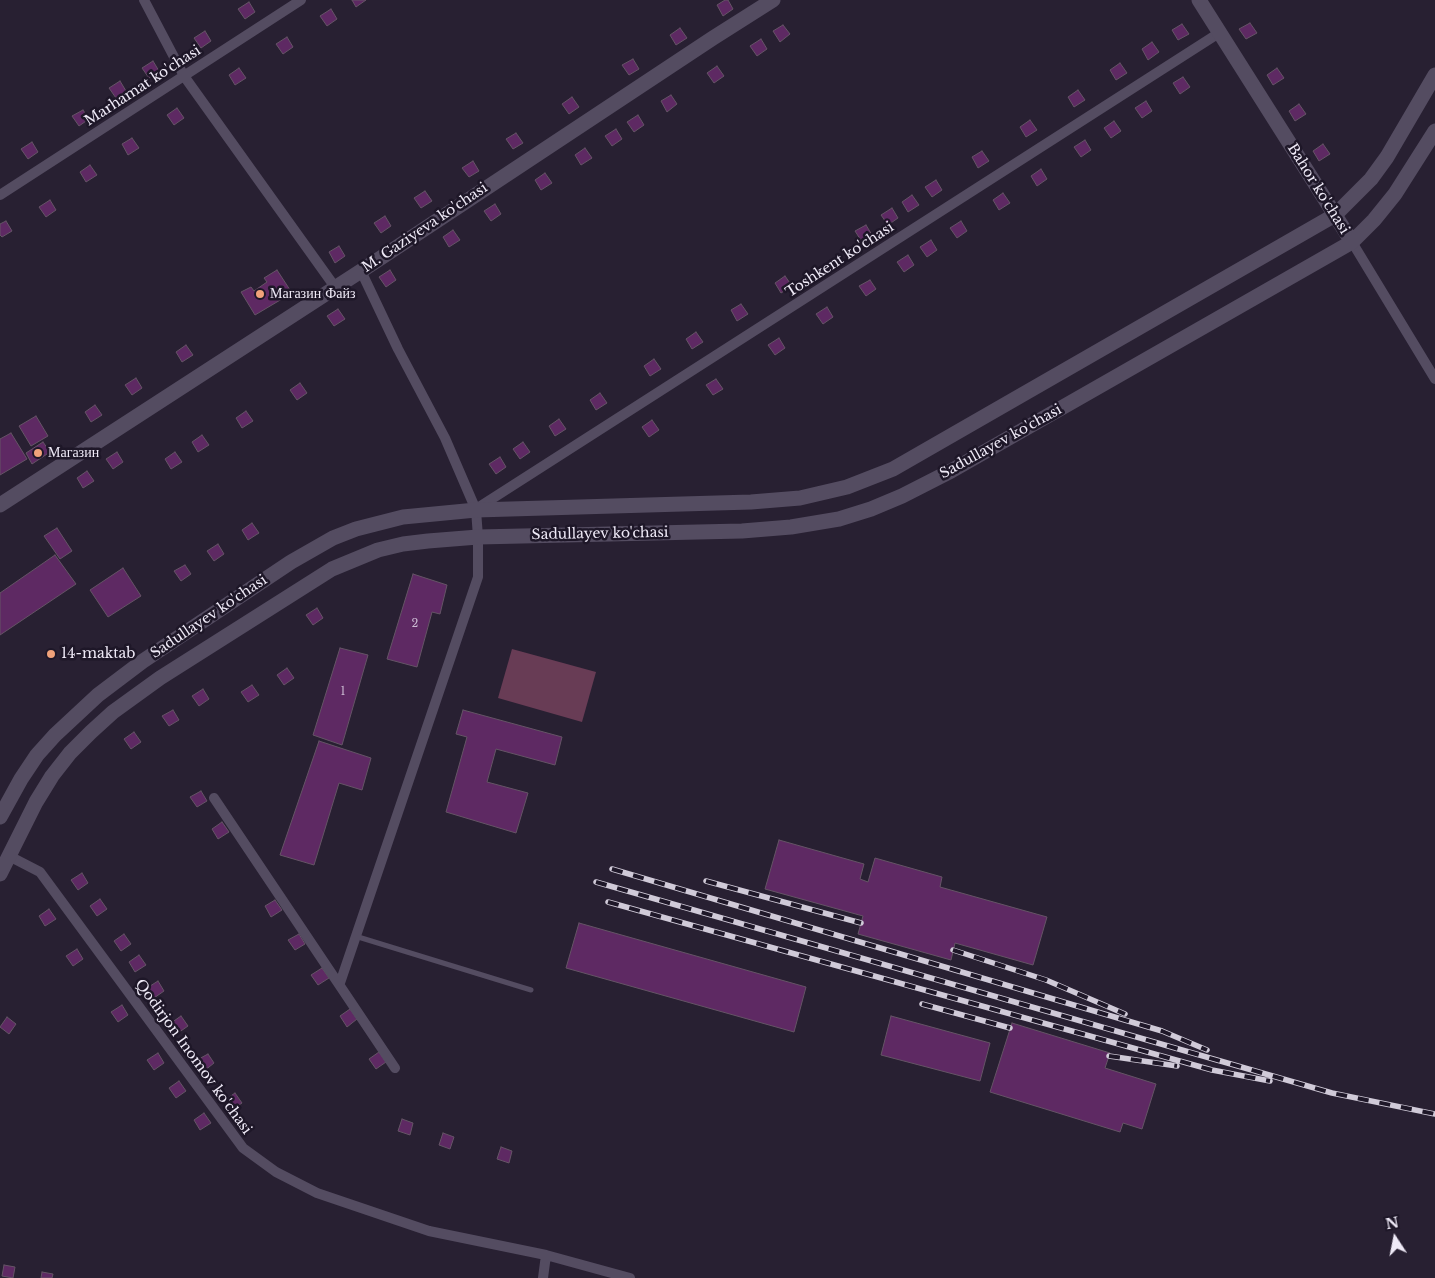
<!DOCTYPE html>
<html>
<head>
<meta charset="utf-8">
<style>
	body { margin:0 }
	#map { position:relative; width:1435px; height:1278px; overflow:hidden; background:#282032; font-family:"Libre Baskerville",serif }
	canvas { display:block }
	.north { position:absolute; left:1370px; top:1213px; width:50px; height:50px; -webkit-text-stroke:4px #1e1728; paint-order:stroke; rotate:349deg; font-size:14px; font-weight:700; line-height:20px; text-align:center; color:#efeaf7 }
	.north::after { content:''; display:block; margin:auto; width:18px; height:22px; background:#efeaf7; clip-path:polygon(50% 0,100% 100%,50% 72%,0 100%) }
</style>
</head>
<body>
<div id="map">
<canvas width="1435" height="1278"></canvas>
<div class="north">N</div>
</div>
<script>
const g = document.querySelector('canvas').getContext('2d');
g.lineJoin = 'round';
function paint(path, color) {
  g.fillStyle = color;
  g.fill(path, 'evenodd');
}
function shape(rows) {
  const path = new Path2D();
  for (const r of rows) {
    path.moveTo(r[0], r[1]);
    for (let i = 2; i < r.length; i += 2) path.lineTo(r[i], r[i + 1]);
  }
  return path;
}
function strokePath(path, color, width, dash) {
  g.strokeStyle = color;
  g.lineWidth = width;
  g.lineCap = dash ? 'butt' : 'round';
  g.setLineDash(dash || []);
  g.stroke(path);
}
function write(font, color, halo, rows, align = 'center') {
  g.font = font + ' "Libre Baskerville",serif';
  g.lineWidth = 5;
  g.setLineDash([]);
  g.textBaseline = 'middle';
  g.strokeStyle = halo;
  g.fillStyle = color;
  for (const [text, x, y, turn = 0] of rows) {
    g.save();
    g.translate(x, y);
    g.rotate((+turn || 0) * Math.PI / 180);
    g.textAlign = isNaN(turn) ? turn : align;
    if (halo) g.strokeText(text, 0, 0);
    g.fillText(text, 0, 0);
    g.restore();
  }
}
paint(shape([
	[512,649,596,672,582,722,498,698]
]), '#683c55');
const building = shape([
	[352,0,366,0,356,7,352,0],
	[725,0,728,0,733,9,723,16,717,5,725,0],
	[249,2,255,12,245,19,238,9,249,2],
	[331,9,337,19,327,26,320,16,331,9],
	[1250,23,1257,33,1246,39,1239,29,1250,23],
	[1182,24,1189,34,1178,40,1172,30,1182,24],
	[783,25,790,34,780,42,773,31,783,25],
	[680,28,687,38,676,45,670,35,680,28],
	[205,31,211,41,201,48,194,38,205,31],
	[287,37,293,47,283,54,276,44,287,37],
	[761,39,767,49,757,56,750,46,761,39],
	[1152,42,1159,52,1148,60,1142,49,1152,42],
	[633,59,639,69,629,75,622,65,633,59],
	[153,61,159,71,149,78,142,68,153,61],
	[1120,63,1127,73,1116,80,1110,70,1120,63],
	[717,66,724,76,714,83,707,73,717,66],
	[239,68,246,78,235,85,229,75,239,68],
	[1277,68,1284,78,1273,85,1267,75,1277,68],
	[1183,77,1190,87,1180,94,1173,83,1183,77],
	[120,81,126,91,116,98,109,88,120,81],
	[1078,90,1085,100,1074,107,1068,97,1078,90],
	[671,95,677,104,667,112,661,101,671,95],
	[572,97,579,107,569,114,562,104,572,97],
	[1146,101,1152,111,1142,118,1135,108,1146,101],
	[1299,104,1306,114,1295,121,1289,111,1299,104],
	[177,108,184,118,174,125,167,115,177,108],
	[83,110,89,119,79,126,72,116,83,110],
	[638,115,644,125,634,132,627,122,638,115],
	[1030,120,1037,130,1026,137,1020,127,1030,120],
	[1114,121,1121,131,1111,138,1104,128,1114,121],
	[616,129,622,139,612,146,605,136,616,129],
	[516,133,523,143,513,149,506,139,516,133],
	[132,138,139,148,128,155,122,144,132,138],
	[1085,140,1091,150,1081,157,1074,147,1085,140],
	[32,142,38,152,28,159,21,149,32,142],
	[1323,144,1330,154,1319,161,1313,151,1323,144],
	[585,148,592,158,581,165,575,155,585,148],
	[982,151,989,161,978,168,972,157,982,151],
	[473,161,479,171,469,177,462,168,473,161],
	[90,165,97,175,86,182,80,172,90,165],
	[1041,169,1047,179,1037,186,1031,176,1041,169],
	[545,173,552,183,541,190,535,180,545,173],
	[936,180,942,190,932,197,925,187,936,180],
	[425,191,432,201,421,208,414,198,425,191],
	[1003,193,1010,203,999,210,993,200,1003,193],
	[912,195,919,205,908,212,902,202,912,195],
	[50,200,56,210,46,217,39,207,50,200],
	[495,204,501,214,491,221,484,211,495,204],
	[892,208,898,218,888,225,881,215,892,208],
	[385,216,391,226,381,233,374,223,385,216],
	[6,221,12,231,2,237,0,235,0,224,6,221],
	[961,221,967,231,957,238,950,228,961,221],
	[866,225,872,235,862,242,855,231,866,225],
	[453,230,460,240,449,247,443,237,453,230],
	[931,240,937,250,927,257,920,247,931,240],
	[339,246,345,256,335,263,329,252,339,246],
	[908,255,914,265,904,272,897,262,908,255],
	[277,270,292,293,255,315,241,292,251,287,254,291,267,282,264,278,277,270],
	[390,270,396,280,386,287,379,277,390,270],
	[785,276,792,286,781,293,775,283,785,276],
	[870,280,876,289,866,296,859,286,870,280],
	[741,304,748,314,737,321,731,310,741,304],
	[827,307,833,317,823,324,816,314,827,307],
	[338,309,345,319,334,326,327,316,338,309],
	[696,332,703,342,692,349,686,339,696,332],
	[779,338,785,348,775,355,768,345,779,338],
	[186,345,193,355,182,362,176,352,186,345],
	[654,359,661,369,650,376,644,366,654,359],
	[136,378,142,388,132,395,125,385,136,378],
	[716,379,723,389,713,395,706,385,716,379],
	[300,383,307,393,297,400,290,390,300,383],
	[600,393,607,403,596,410,590,400,600,393],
	[95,405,102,415,91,422,85,412,95,405],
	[246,411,253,421,242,428,236,418,246,411],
	[36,416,48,436,31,446,19,426,36,416],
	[559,419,566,429,555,436,549,426,559,419],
	[652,420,659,430,649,437,642,427,652,420],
	[11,433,27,459,0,475,0,439,11,433],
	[202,435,209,445,198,452,192,442,202,435],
	[43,442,50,452,32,464,26,453,43,442],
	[523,442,530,452,520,459,513,449,523,442],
	[117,452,123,462,113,469,106,459,117,452],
	[175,452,182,462,171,469,165,459,175,452],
	[500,457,506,467,496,474,489,464,500,457],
	[87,471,94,481,83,488,77,478,87,471],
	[252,523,259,533,248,540,242,530,252,523],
	[57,528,72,551,60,559,44,536,57,528],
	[218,544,224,554,214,561,207,551,218,544],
	[55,555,76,584,0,635,0,593,55,555],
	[185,565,191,574,181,581,174,571,185,565],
	[123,568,141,596,108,617,90,590,123,568],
	[413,574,447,585,440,614,432,612,417,667,387,659,413,574],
	[317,608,323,618,313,625,306,615,317,608],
	[340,648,368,655,342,745,313,735,340,648],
	[287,668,294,678,284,685,277,675,287,668],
	[252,685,259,695,248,702,241,692,252,685],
	[203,689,209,699,199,706,192,696,203,689],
	[173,710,179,720,169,726,162,716,173,710],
	[463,710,562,737,555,765,496,749,487,782,528,793,516,833,446,812,467,737,456,734,463,710],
	[134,732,141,742,131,749,124,739,134,732],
	[319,741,371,758,362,790,339,783,314,865,280,855,319,741],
	[201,791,207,801,197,807,190,797,201,791],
	[222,822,229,832,218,839,212,829,222,822],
	[779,840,864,864,860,879,868,882,875,858,942,877,940,887,1047,917,1033,965,955,943,951,960,858,934,863,916,765,889,779,840],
	[82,873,88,883,78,890,71,880,82,873],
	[100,899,107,909,97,916,90,906,100,899],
	[275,900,282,910,271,917,265,906,275,900],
	[49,909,56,919,45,926,39,916,49,909],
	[579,923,806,987,794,1032,566,968,579,923],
	[124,934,131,944,121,951,114,941,124,934],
	[299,934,305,944,295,950,288,940,299,934],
	[77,949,83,959,73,966,66,956,77,949],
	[139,955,146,965,135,972,129,962,139,955],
	[322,968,329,978,318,985,311,975,322,968],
	[158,981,164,991,154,998,147,988,158,981],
	[122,1005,128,1015,118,1022,111,1012,122,1005],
	[350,1009,357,1019,347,1027,340,1016,350,1009],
	[181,1016,188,1026,178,1033,171,1023,181,1016],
	[891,1016,990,1043,980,1081,881,1055,891,1016],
	[7,1017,16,1024,9,1034,0,1027,7,1017],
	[1012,1023,1110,1053,1105,1068,1156,1084,1142,1129,1123,1123,1120,1132,990,1092,1012,1023],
	[379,1052,386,1062,376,1069,369,1059,379,1052],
	[158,1053,164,1063,154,1070,147,1060,158,1053],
	[208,1054,214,1063,204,1071,197,1060,208,1054],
	[179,1081,186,1091,176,1098,169,1088,179,1081],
	[235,1093,242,1103,231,1110,225,1100,235,1093],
	[204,1113,211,1123,200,1130,194,1120,204,1113],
	[402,1119,413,1123,410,1135,398,1131,402,1119],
	[443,1133,454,1137,450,1149,439,1145,443,1133],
	[501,1147,512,1151,509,1163,497,1159,501,1147],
	[4,1265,15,1267,13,1278,2,1276,4,1265],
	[42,1272,53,1274,52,1278,41,1278,42,1272]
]);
paint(building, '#5e2963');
strokePath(building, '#655466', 1);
strokePath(shape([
	[355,936,531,990]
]), '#544c61', 5);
strokePath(shape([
	[144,0,184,76,335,287],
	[0,195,301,0],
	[1352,242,1435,379],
	[476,509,1219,33],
	[214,798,395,1068],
	[9,856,40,872,243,1148,276,1172,317,1193,429,1231,546,1255,630,1278],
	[340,983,478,577,478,537,476,510,445,438,398,349,361,271],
	[543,1278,546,1255]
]), '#544c61', 10);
strokePath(shape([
	[1199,0,1352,242],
	[0,505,361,271,713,38,773,0],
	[0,817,21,779,37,755,55,735,98,695,143,661,291,562,333,538,356,529,403,517,476,510,751,502,800,498,847,487,893,469,1335,215,1371,179,1387,157,1435,75],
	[0,874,36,802,52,776,70,753,91,732,113,712,160,678,332,569,378,550,403,544,428,541,478,537,742,531,791,527,839,519,871,509,902,496,951,471,1352,242,1374,220,1395,194,1435,131]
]), '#544c61', 15);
const rail = shape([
	[612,869,1162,1031,1207,1050],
	[706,881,861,923],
	[596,882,1332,1093,1435,1114],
	[608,902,1212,1070,1270,1081],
	[953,950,1046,980,1125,1014],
	[922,1004,1010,1028],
	[1109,1056,1177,1066]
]);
strokePath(rail, '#d0cad8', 5.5);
strokePath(rail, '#1e1728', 4, [11]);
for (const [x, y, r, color] of [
	[260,294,5,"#f0a27a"],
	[38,453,5,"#f0a27a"],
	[51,654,5,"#f0a27a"]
]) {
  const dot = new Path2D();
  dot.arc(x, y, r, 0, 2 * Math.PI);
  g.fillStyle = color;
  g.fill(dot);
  strokePath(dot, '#1e1728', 2);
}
write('11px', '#cbbad2', null, [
	["2",415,624],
	["1",343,692]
]);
write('14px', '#efeaf7', '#1e1728', [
	["Marhamat ko'chasi",143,86,-33],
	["Bahor ko'chasi",1318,189,58],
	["M. Gaziyeva ko'chasi",425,228,-34],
	["Toshkent ko'chasi",840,260,-33],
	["Sadullayev ko'chasi",1001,442,-29],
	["Sadullayev ko'chasi",600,534,-1],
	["Sadullayev ko'chasi",209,617,-34],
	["Qodirjon Inomov ko'chasi",193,1057,54]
]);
write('14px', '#efeaf7', '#1e1728', [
	["Магазин Файз",270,294],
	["Магазин",48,453],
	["14-maktab",61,654]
], 'left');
</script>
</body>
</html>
